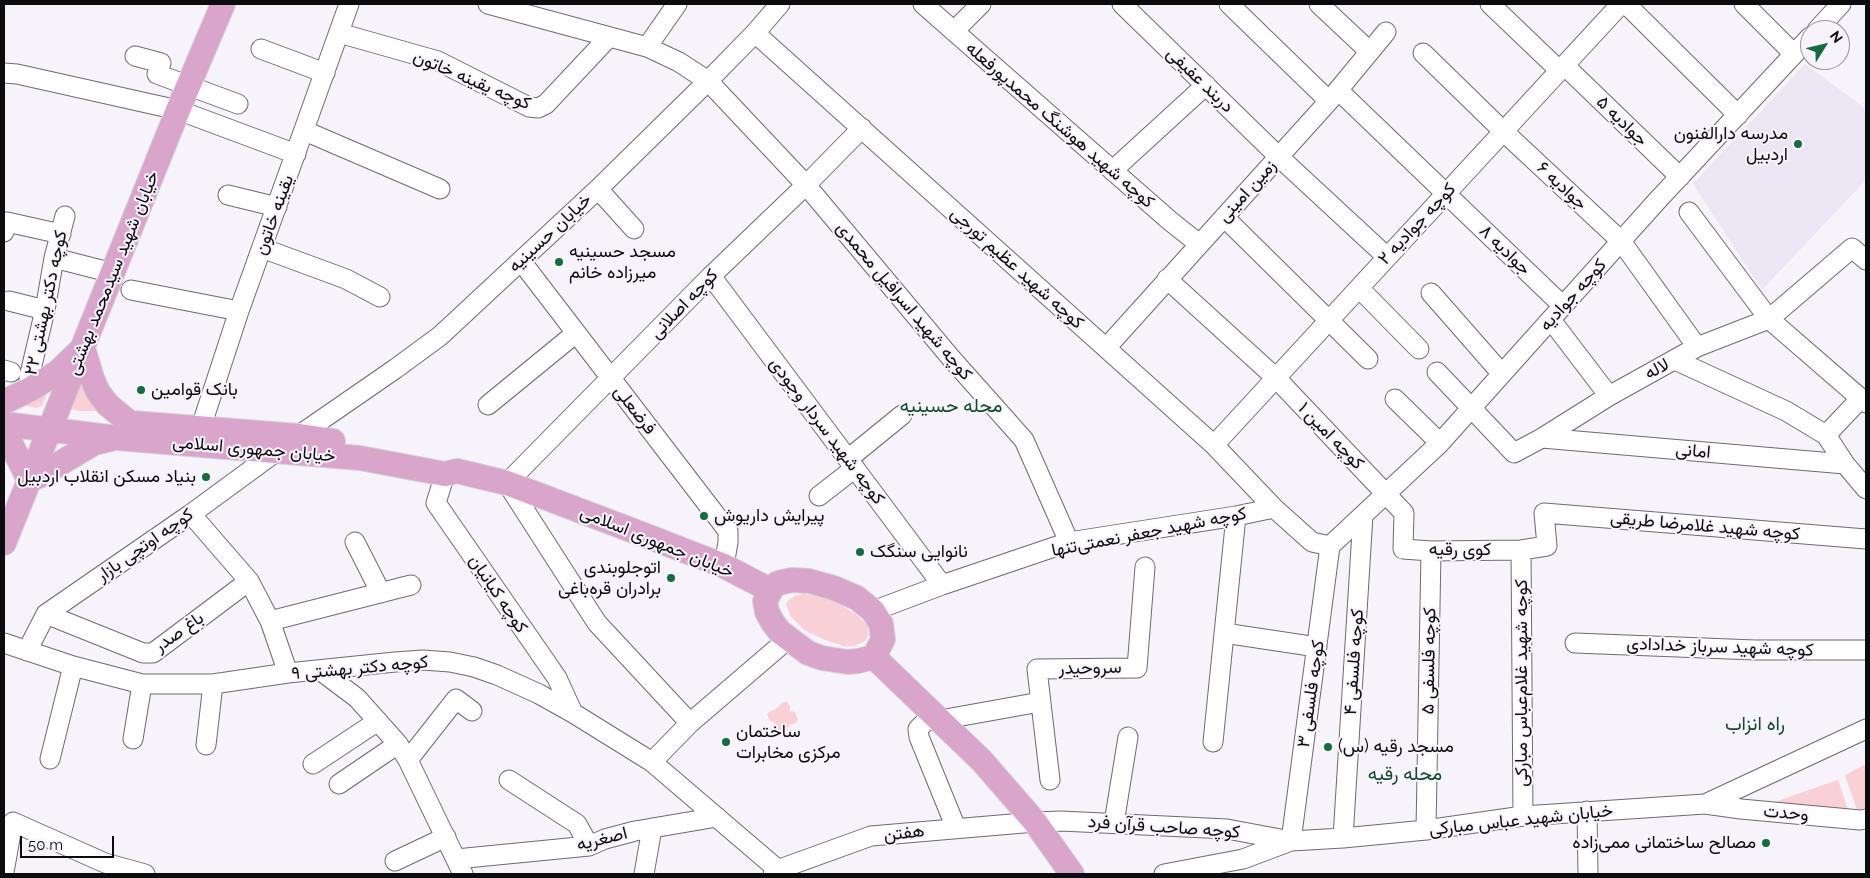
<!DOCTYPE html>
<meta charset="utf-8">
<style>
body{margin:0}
#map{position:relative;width:1870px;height:878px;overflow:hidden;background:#f7f3fb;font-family:Raleway,sans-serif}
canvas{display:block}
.frame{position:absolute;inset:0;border:5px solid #0c0b0e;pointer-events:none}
.north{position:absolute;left:1800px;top:20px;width:50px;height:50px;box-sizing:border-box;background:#f7f3fb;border:1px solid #99969c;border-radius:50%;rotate:54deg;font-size:14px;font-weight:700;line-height:20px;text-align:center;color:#0c0b0e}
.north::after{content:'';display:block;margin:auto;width:18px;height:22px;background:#146c3f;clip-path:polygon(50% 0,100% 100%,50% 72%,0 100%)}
.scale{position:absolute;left:20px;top:836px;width:94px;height:22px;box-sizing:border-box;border:2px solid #0c0b0e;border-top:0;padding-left:6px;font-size:15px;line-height:18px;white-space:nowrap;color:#0c0b0e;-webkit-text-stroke:4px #f7f3fb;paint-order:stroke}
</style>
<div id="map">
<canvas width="1870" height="878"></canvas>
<div class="frame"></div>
<div class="north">N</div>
<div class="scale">50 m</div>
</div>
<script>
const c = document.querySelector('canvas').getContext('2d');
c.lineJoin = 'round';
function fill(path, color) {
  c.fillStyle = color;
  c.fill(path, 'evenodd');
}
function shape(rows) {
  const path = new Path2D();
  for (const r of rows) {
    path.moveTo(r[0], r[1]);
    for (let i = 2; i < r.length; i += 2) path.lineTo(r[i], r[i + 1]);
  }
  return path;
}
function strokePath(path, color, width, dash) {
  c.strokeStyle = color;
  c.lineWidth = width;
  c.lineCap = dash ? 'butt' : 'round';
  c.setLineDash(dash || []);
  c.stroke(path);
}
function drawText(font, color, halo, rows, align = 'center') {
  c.font = font + ' Raleway,Vazirmatn,sans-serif';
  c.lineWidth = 4;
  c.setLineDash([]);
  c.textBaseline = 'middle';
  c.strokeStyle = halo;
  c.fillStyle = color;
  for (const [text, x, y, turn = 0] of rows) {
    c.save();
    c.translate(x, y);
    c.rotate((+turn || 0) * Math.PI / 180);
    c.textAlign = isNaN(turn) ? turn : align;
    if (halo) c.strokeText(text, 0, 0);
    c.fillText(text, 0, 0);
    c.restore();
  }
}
fill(shape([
 [1805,64,1866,109,1866,180,1762,290,1693,184]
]), '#ece6f4');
fill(shape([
 [84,377,101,411,78,411,72,409,71,402],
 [49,388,42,406,36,408,19,404],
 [804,594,832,600,857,615,868,626,868,636,865,641,854,646,844,646,825,640,804,630,791,617,786,605,787,602,794,596],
 [783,702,787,702,790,706,790,711,795,712,798,720,796,723,789,725,788,729,781,733,774,727,775,723,770,721,767,714,769,712,776,709],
 [1866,764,1866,808,1857,810,1845,775],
 [1838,780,1848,810,1769,804,1823,785]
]), '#f8d0d6');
const minor = shape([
 [488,4,647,47,679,62,708,81,806,185,951,358,1024,440,1069,542],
 [923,4,1169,220,1199,244],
 [1122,4,1279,157,1387,257],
 [1229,4,1329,101],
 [1319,4,1369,51],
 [1490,4,1559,70],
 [1626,4,1738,115],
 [1744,4,1794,54],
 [1817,30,1841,4],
 [954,31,981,4],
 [339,33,438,61,529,107,538,108,546,104,609,37],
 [755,33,1214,445,1274,508,1312,542,1330,546],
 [647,47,677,4],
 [261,49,325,73],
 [1423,53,1503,131,1621,241,1697,347],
 [135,56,161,63,157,74,238,104],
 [1564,65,1680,177],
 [4,73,17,74,178,110,296,154],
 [1338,90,1563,306],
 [305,131,440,189],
 [1113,170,1206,85],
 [598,189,634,229],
 [228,195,277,207],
 [1689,212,1769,319,1866,403],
 [1224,217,1368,359],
 [4,232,7,222,61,234],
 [262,248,346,279,380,297],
 [54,258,113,273],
 [521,261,728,531,728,542,724,566],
 [711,276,942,585],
 [1167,279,1276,378,1404,513,1403,549,1431,551,1521,550,1547,546,1544,513,1866,539],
 [1359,288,1419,349],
 [131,290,239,311],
 [1431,293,1502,374],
 [9,301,45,310],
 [1551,320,1609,396],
 [1106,348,1329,101,1386,32],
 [1675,360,1786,411,1826,435,1845,464,1866,489],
 [4,370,11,372],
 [1437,372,1514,453,1542,438,1609,396,1697,347,1769,319,1852,248,1866,260],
 [29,390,29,378,45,310,54,258,65,216],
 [1395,399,1440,443],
 [488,405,576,333],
 [201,427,239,311,349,4],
 [1826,435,1861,398],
 [298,436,395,369,440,336,598,189,708,81,755,33,780,4],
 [1542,438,1845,464],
 [1214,445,1621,4],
 [848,459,902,415],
 [445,474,436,503,557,678,573,713],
 [819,496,855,468],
 [191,514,249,581,270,621,288,673],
 [355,542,381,593],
 [1330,546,1440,443,1656,202,1810,37],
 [1521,550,1523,816],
 [873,611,942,585,1069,542,1236,516,1274,508],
 [46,614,143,653,153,653,249,581],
 [270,621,411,585],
 [1224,633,1317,647],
 [4,643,73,666,142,684,213,684,288,673,395,662,423,660,450,662,474,667,497,675,539,694,573,713,652,762,783,874],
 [1575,643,1755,650,1866,650],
 [27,651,46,614,191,514,277,451],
 [321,671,357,698,398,744,408,760,463,874],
 [940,720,1040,702],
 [926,721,918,729,919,737,956,828],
 [690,723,597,623,507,483,711,276,806,185,862,128],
 [133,739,142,684],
 [1213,742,1236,516],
 [206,745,213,684],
 [50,759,73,666],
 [408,760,456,699,472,711],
 [652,762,690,723,788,639],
 [313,764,378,721],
 [509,780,577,824,589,846],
 [1050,780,1037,669,1137,668,1145,567],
 [339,784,398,744],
 [1705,804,1741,809,1860,820,1866,819],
 [1587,811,1588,874],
 [1114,823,1128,737],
 [1426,830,1431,551],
 [1343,838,1363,515],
 [456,859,589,846,605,839,635,831,717,817],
 [395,861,446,837],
 [4,872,13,822,105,863,145,874],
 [644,874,652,828],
 [773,874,777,870,871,836,1035,822,1061,821,1227,829,1291,841,1330,546],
 [1164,874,1243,859,1291,841,1343,838,1426,830,1523,816,1705,804,1866,729]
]);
const major = shape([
 [4,402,29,390,58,372,83,348,92,378,98,392,108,405,130,423],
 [133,423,298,436,333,441],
 [4,424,117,438,360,458,445,474,457,471,507,483,639,533,724,566,770,590],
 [4,435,11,444,29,480,39,476,94,443,111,439],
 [4,543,178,110,223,4],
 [792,580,809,581,834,588,857,598,873,611,881,624,883,639,874,657,858,661,848,662,822,658,808,653,780,632,773,623,767,612,765,601,772,588,778,583,792,580],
 [874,657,982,761,1035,822,1072,874]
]);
strokePath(minor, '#6d6a70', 21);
strokePath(major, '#d3d3d4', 26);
strokePath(minor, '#fff', 19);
strokePath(major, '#daa5cb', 24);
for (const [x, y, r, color] of [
 [1798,144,5,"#146c3f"],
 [559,262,5,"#146c3f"],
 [141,390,5,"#146c3f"],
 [206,477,5,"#146c3f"],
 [704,516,5,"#146c3f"],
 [860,552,5,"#146c3f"],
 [671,578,5,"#146c3f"],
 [726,742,5,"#146c3f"],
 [1328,747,5,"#146c3f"],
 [1766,843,5,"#146c3f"]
]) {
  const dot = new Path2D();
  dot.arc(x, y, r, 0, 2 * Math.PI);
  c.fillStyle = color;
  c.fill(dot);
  strokePath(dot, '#f7f3fb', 2);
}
drawText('18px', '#0c0b0e', '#f7f3fb', [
 ["کوچه یقینه خاتون",472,80,23],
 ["دربند عفیفی",1200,80,44],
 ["جوادیه ۵",1622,121,44],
 ["کوچه شهید هوشنگ محمدپورفعله",1060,125,41],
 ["جوادیه ۶",1562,186,43],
 ["زمین امینی",1247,191,-48],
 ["یقینه خاتون",274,215,-70],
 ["کوچه جوادیه ۲",1417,224,-47],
 ["خیابان حسینیه",550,233,-43],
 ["جوادیه ۸",1505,250,44],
 ["کوچه شهید عظیم تورجی",1017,268,42],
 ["خیابان شهید سیدمحمد بهشتی",113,273,-68],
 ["کوچه جوادیه",1573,295,-48],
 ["کوچه شهید اسرافیل محمدی",904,301,50],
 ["کوچه دکتر بهشتی ۲۲",46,303,-78],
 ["کوچه اصلانی",684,304,-46],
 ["لاله",1657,369,-28],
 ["فرضعلی",635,410,52],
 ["کوچه شهید سردار وجودی",827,431,53],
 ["کوچه امین ۱",1331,436,46],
 ["خیابان جمهوری اسلامی",254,449,5],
 ["امانی",1693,451,5],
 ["کوچه شهید غلامرضا طریقی",1705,526,5],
 ["کوچه شهید جعفر نعمتی‌تنها",1149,532,-11],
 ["خیابان جمهوری اسلامی",657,542,22],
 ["کوچه اوتچی بازار",145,545,-35],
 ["کوی رقیه",1460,550],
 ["کوچه کیانیان",498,594,56],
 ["باغ صدر",179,632,-35],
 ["کوچه شهید سرباز خدادادی",1720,647,2],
 ["کوچه فلسفی ۵",1429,661,-89],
 ["کوچه فلسفی ۴",1354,662,-86],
 ["کوچه دکتر بهشتی ۹",360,668,-5],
 ["سروحیدر",1090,668,-1],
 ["کوچه شهید غلام‌عباس مبارکی",1522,683,-90],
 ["کوچه فلسفی ۳",1311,694,-82],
 ["وحدت",1786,813,5],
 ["خیابان شهید عباس مبارکی",1521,820,-6],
 ["کوچه صاحب قرآن فرد",1164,827,4],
 ["هفتن",904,833,-6],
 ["اصغریه",602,839,-14]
]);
drawText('18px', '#0c0b0e', '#f7f3fb', [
 ["مدرسه دارالفنون",1788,134,"right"],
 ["اردبیل",1788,155,"right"],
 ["مسجد حسینیه",569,252],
 ["میرزاده خانم",569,273],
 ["بانک قوامین",151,390],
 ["بنیاد مسکن انقلاب اردبیل",196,477,"right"],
 ["پیرایش داریوش",714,516],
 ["نانوایی سنگک",870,552],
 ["اتوجلوبندی",661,568,"right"],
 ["برادران قره‌باغی",661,589,"right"],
 ["ساختمان",736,732],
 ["مرکزی مخابرات",736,753],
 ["مسجد رقیه (س)",1338,747],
 ["مصالح ساختمانی ممی‌زاده",1756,843,"right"]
], 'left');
drawText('19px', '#104a2b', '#f7f3fb', [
 ["محله حسینیه",951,406],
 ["راه انزاب",1755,724],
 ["محله رقیه",1405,774]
]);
</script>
